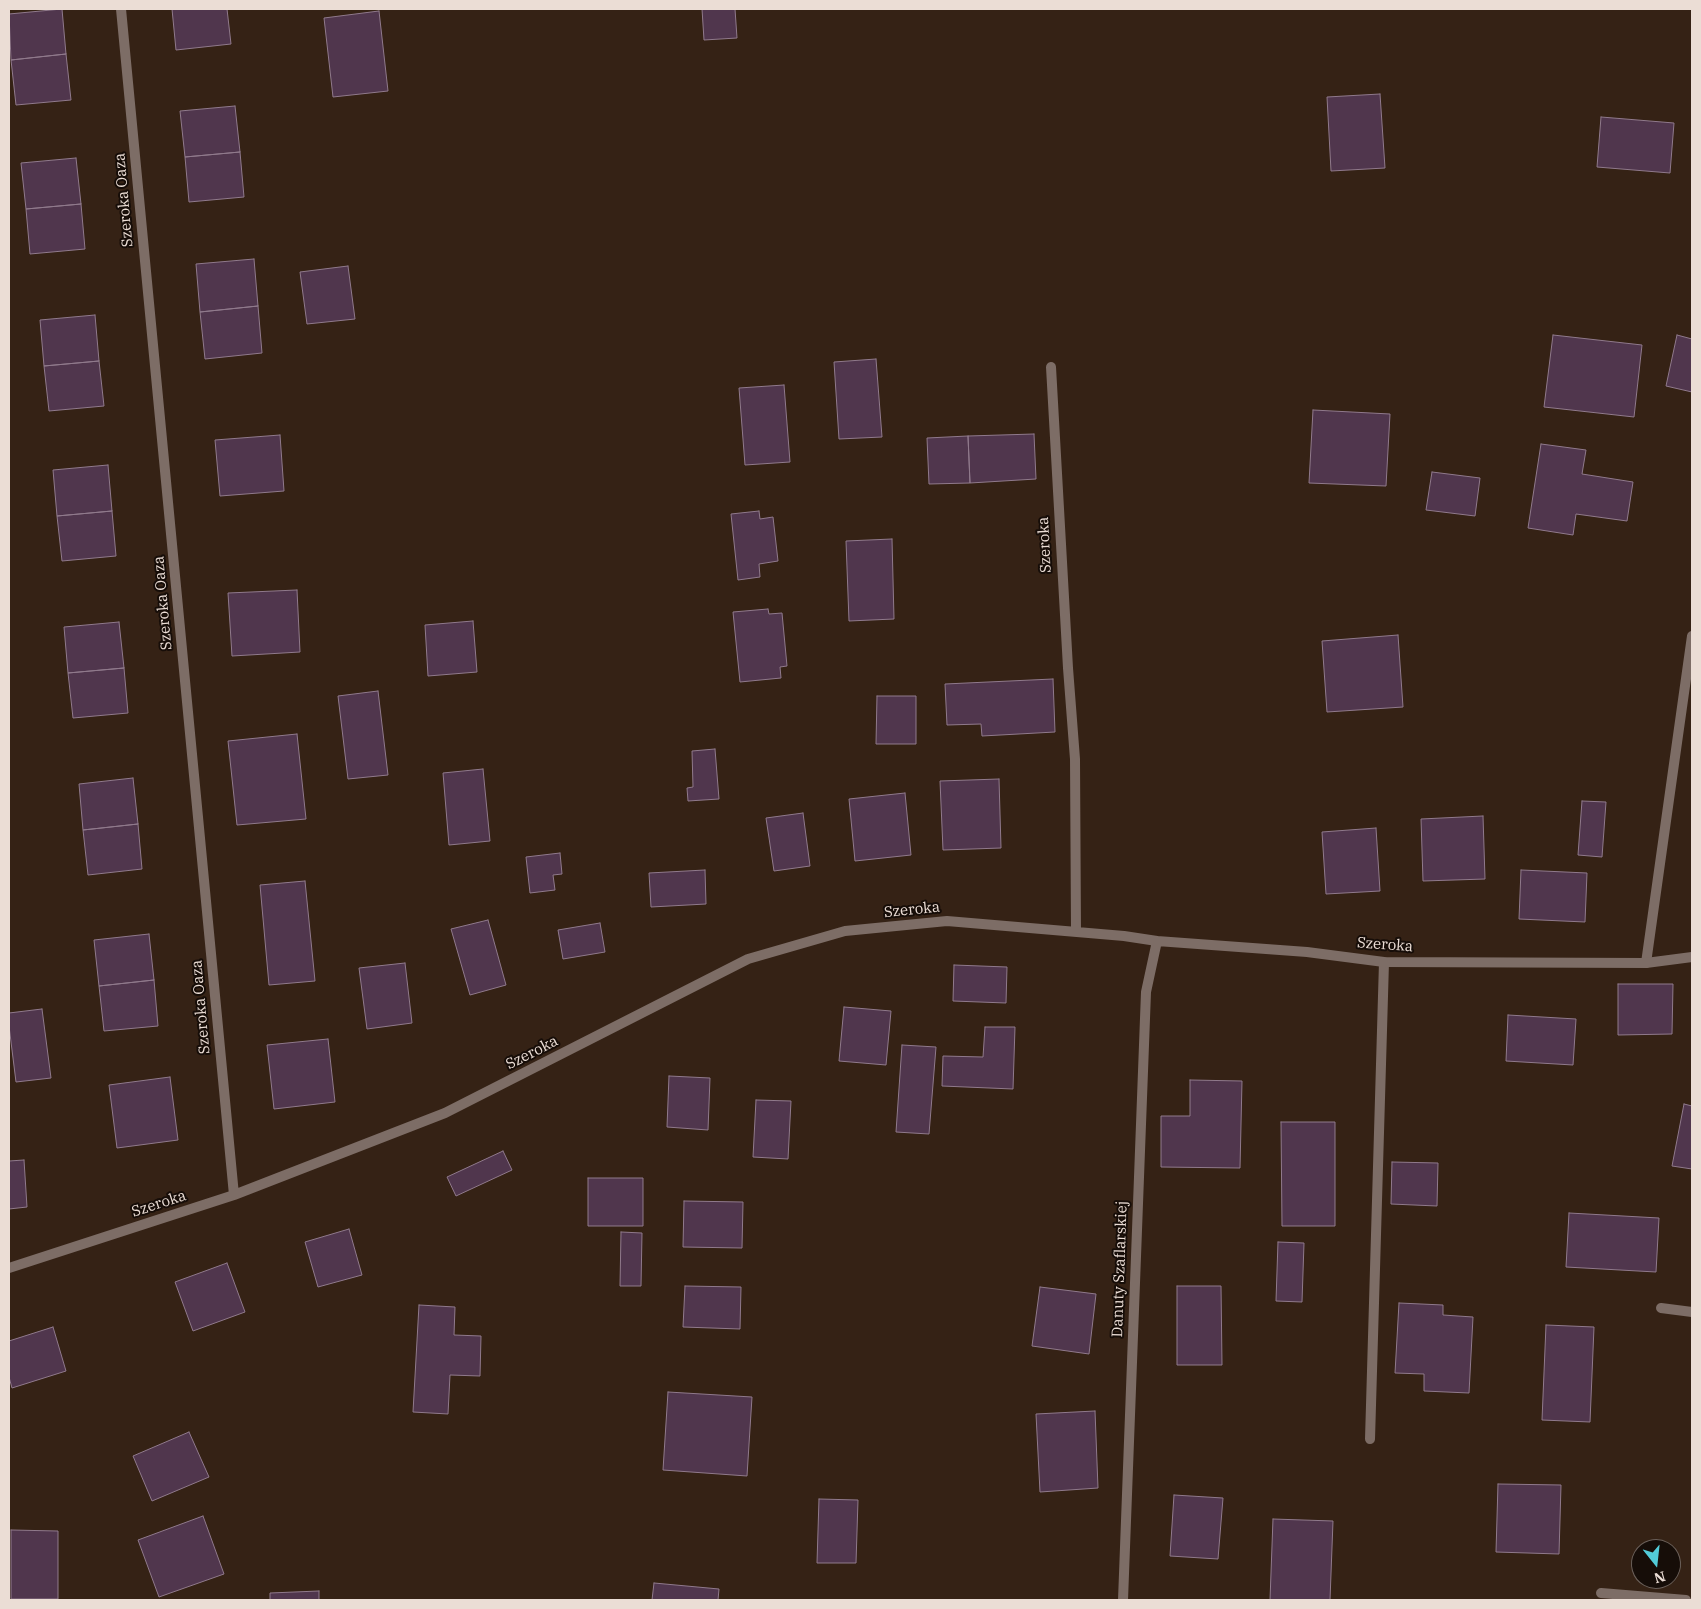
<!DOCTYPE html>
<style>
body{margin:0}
#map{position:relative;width:1701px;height:1609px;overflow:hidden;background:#352215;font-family:"IBM Plex Serif",serif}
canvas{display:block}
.frame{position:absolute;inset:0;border:10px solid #ebddd5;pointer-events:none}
.north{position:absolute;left:1631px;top:1539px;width:50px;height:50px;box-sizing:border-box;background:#160d08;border:1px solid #6b605a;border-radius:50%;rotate:164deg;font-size:14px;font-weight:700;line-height:20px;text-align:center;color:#ebddd5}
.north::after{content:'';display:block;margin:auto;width:18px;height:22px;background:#52cbd8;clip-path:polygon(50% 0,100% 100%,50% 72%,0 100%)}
</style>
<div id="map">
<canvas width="1701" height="1609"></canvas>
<div class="frame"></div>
<div class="north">N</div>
</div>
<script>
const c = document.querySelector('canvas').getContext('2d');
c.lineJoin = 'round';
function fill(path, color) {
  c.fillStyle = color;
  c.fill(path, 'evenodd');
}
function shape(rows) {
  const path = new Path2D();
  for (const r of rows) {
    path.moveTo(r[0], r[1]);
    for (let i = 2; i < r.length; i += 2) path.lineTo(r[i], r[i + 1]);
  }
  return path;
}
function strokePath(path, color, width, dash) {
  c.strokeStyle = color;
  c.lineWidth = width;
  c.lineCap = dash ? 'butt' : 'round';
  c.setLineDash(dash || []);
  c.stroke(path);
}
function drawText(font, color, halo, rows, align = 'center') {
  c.font = font + ' "IBM Plex Serif",serif';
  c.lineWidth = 4;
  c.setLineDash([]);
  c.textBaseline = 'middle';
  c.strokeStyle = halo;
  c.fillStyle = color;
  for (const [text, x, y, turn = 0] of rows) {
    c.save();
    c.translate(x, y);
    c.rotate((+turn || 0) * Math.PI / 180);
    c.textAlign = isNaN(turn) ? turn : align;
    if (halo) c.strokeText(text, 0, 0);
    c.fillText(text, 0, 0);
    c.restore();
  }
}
const building = shape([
 [62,9,66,54,11,60,9,14,62,9],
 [172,9,227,9,231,44,176,50,172,9],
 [702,9,735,9,737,38,704,40,702,9],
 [379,11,388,91,333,97,324,18,379,11],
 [66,54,71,100,16,105,11,60,66,54],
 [1380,94,1385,168,1331,171,1327,97,1380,94],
 [235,106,240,152,185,157,180,111,235,106],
 [1601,117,1674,123,1670,173,1597,167,1601,117],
 [240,152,244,197,189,202,185,157,240,152],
 [76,158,81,204,26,209,21,163,76,158],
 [81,204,85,249,30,254,26,209,81,204],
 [254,259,258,306,200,312,196,264,254,259],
 [348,266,355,319,307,324,300,272,348,266],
 [258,306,262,353,205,359,200,312,258,306],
 [95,315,99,361,44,366,40,320,95,315],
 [1553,335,1642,345,1634,417,1544,407,1553,335],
 [1677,335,1692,339,1692,392,1666,386,1677,335],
 [876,359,882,437,839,439,834,362,876,359],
 [99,361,104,406,49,411,44,366,99,361],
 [784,385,790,462,745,465,739,388,784,385],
 [1313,410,1390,414,1386,486,1309,483,1313,410],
 [1034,434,1036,479,970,483,968,436,1034,434],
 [280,435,284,491,220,496,215,440,280,435],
 [968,436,970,483,929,484,927,438,968,436],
 [1541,444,1586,450,1582,474,1633,482,1627,521,1576,514,1573,535,1528,528,1541,444],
 [108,465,112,511,57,516,53,470,108,465],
 [1432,472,1480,478,1475,516,1426,510,1432,472],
 [112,511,116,556,62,561,57,516,112,511],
 [759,511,760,519,773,517,778,561,759,564,760,577,738,580,731,514,759,511],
 [892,539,894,619,849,621,846,541,892,539],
 [297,590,300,652,232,656,228,593,297,590],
 [768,609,769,614,782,613,787,666,780,667,781,678,740,682,733,612,768,609],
 [473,621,477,672,428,676,425,625,473,621],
 [119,622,124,668,68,673,64,627,119,622],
 [1398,635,1403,707,1327,712,1322,641,1398,635],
 [124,668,128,713,73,718,68,673,124,668],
 [1053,679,1055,732,982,736,981,724,947,725,945,684,1053,679],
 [378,691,388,775,348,779,338,696,378,691],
 [877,696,916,696,916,744,876,744,877,696],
 [297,734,306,819,237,825,228,741,297,734],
 [715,749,719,799,688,801,687,788,693,787,692,751,715,749],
 [483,769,490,841,449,845,443,773,483,769],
 [133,778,138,824,83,830,79,784,133,778],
 [999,779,1001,848,943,850,940,781,999,779],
 [905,793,911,855,855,861,849,799,905,793],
 [1582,801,1606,802,1602,857,1578,855,1582,801],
 [803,813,810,866,774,871,766,818,803,813],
 [1483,816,1485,879,1423,881,1421,819,1483,816],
 [138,824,142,869,88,875,83,830,138,824],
 [1376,828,1380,891,1326,894,1322,832,1376,828],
 [560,853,562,874,553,875,555,890,530,893,526,857,560,853],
 [705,870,706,904,651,907,649,873,705,870],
 [1521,870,1587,873,1585,922,1519,919,1521,870],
 [305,881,315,981,269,985,260,885,305,881],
 [488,920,506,985,470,995,451,929,488,920],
 [600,923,605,952,563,959,558,930,600,923],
 [149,934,154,980,99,986,94,940,149,934],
 [405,963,412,1023,367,1029,359,968,405,963],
 [954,965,1007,967,1006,1003,953,1001,954,965],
 [154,980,158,1026,104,1031,99,986,154,980],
 [1618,984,1673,984,1672,1034,1618,1035,1618,984],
 [844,1007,891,1011,886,1065,839,1061,844,1007],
 [42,1009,51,1078,16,1082,9,1026,9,1013,42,1009],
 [1508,1015,1576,1019,1573,1065,1506,1061,1508,1015],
 [985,1027,1015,1027,1013,1089,942,1086,943,1056,983,1057,985,1027],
 [328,1039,335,1102,274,1109,267,1045,328,1039],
 [902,1045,936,1047,929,1134,896,1132,902,1045],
 [669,1076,710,1078,708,1130,667,1127,669,1076],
 [170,1077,178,1140,117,1148,109,1085,170,1077],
 [1190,1080,1242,1081,1240,1168,1161,1167,1161,1116,1190,1116,1190,1080],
 [756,1100,791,1101,788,1159,753,1157,756,1100],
 [1684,1104,1692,1106,1692,1169,1672,1166,1684,1104],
 [1281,1122,1335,1122,1335,1226,1282,1226,1281,1122],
 [503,1151,512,1170,456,1196,447,1177,503,1151],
 [24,1160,27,1207,9,1209,9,1161,24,1160],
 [1392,1162,1438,1163,1437,1206,1391,1204,1392,1162],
 [588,1178,643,1178,643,1226,588,1226,588,1178],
 [684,1201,743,1202,742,1248,683,1247,684,1201],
 [1569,1213,1659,1218,1656,1272,1566,1267,1569,1213],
 [349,1229,362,1275,318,1287,305,1242,349,1229],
 [621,1232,642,1233,641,1286,620,1286,621,1232],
 [1278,1242,1304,1243,1302,1302,1276,1301,1278,1242],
 [227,1263,245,1312,193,1331,175,1282,227,1263],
 [685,1286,741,1287,740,1329,683,1327,685,1286],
 [1177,1286,1221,1286,1222,1365,1177,1365,1177,1286],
 [1040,1287,1096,1294,1089,1354,1032,1346,1040,1287],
 [1399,1303,1443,1305,1443,1315,1473,1317,1469,1393,1424,1391,1424,1374,1395,1373,1399,1303],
 [419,1305,455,1307,454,1335,481,1336,480,1376,450,1375,448,1414,413,1412,419,1305],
 [1546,1325,1594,1327,1590,1422,1542,1420,1546,1325],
 [53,1327,66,1371,12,1388,9,1377,9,1341,53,1327],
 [668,1392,752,1397,747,1476,663,1470,668,1392],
 [1095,1411,1098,1488,1040,1492,1036,1414,1095,1411],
 [189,1432,209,1477,152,1501,133,1456,189,1432],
 [1498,1484,1561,1485,1559,1554,1496,1552,1498,1484],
 [1174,1495,1223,1498,1218,1559,1170,1556,1174,1495],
 [819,1499,858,1500,856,1563,817,1563,819,1499],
 [203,1516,224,1574,159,1597,138,1540,203,1516],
 [1273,1519,1333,1521,1330,1600,1270,1600,1273,1519],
 [11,1530,58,1531,58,1599,11,1599,11,1530],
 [654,1583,719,1589,718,1600,652,1600,654,1583],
 [319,1591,319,1600,270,1600,270,1593,319,1591]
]);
fill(building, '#50364d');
strokePath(building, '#907a8c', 1);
strokePath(shape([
 [1646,963,1692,636],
 [1661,1308,1692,1312],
 [1370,1439,1384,962],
 [1601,1593,1686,1600]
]), '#7d6d66', 10);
strokePath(shape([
 [121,9,234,1195],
 [1051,367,1068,668,1075,759,1076,932],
 [9,1268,234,1195,445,1113,748,959,845,931,947,921,1124,936,1157,941,1307,952,1384,962,1646,963,1692,957],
 [1123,1600,1146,992,1157,941]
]), '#7d6d66', 10);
drawText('15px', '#ebddd5', '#160d08', [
 ["Szeroka Oaza",124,200,-95],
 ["Szeroka",1045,545,-93],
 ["Szeroka Oaza",163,603,-95],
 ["Szeroka",912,910,-6],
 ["Szeroka",1385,945,4],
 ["Szeroka Oaza",201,1007,-95],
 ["Szeroka",532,1053,-27],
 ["Szeroka",159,1204,-18],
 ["Danuty Szaflarskiej",1120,1269,-88]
]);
</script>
